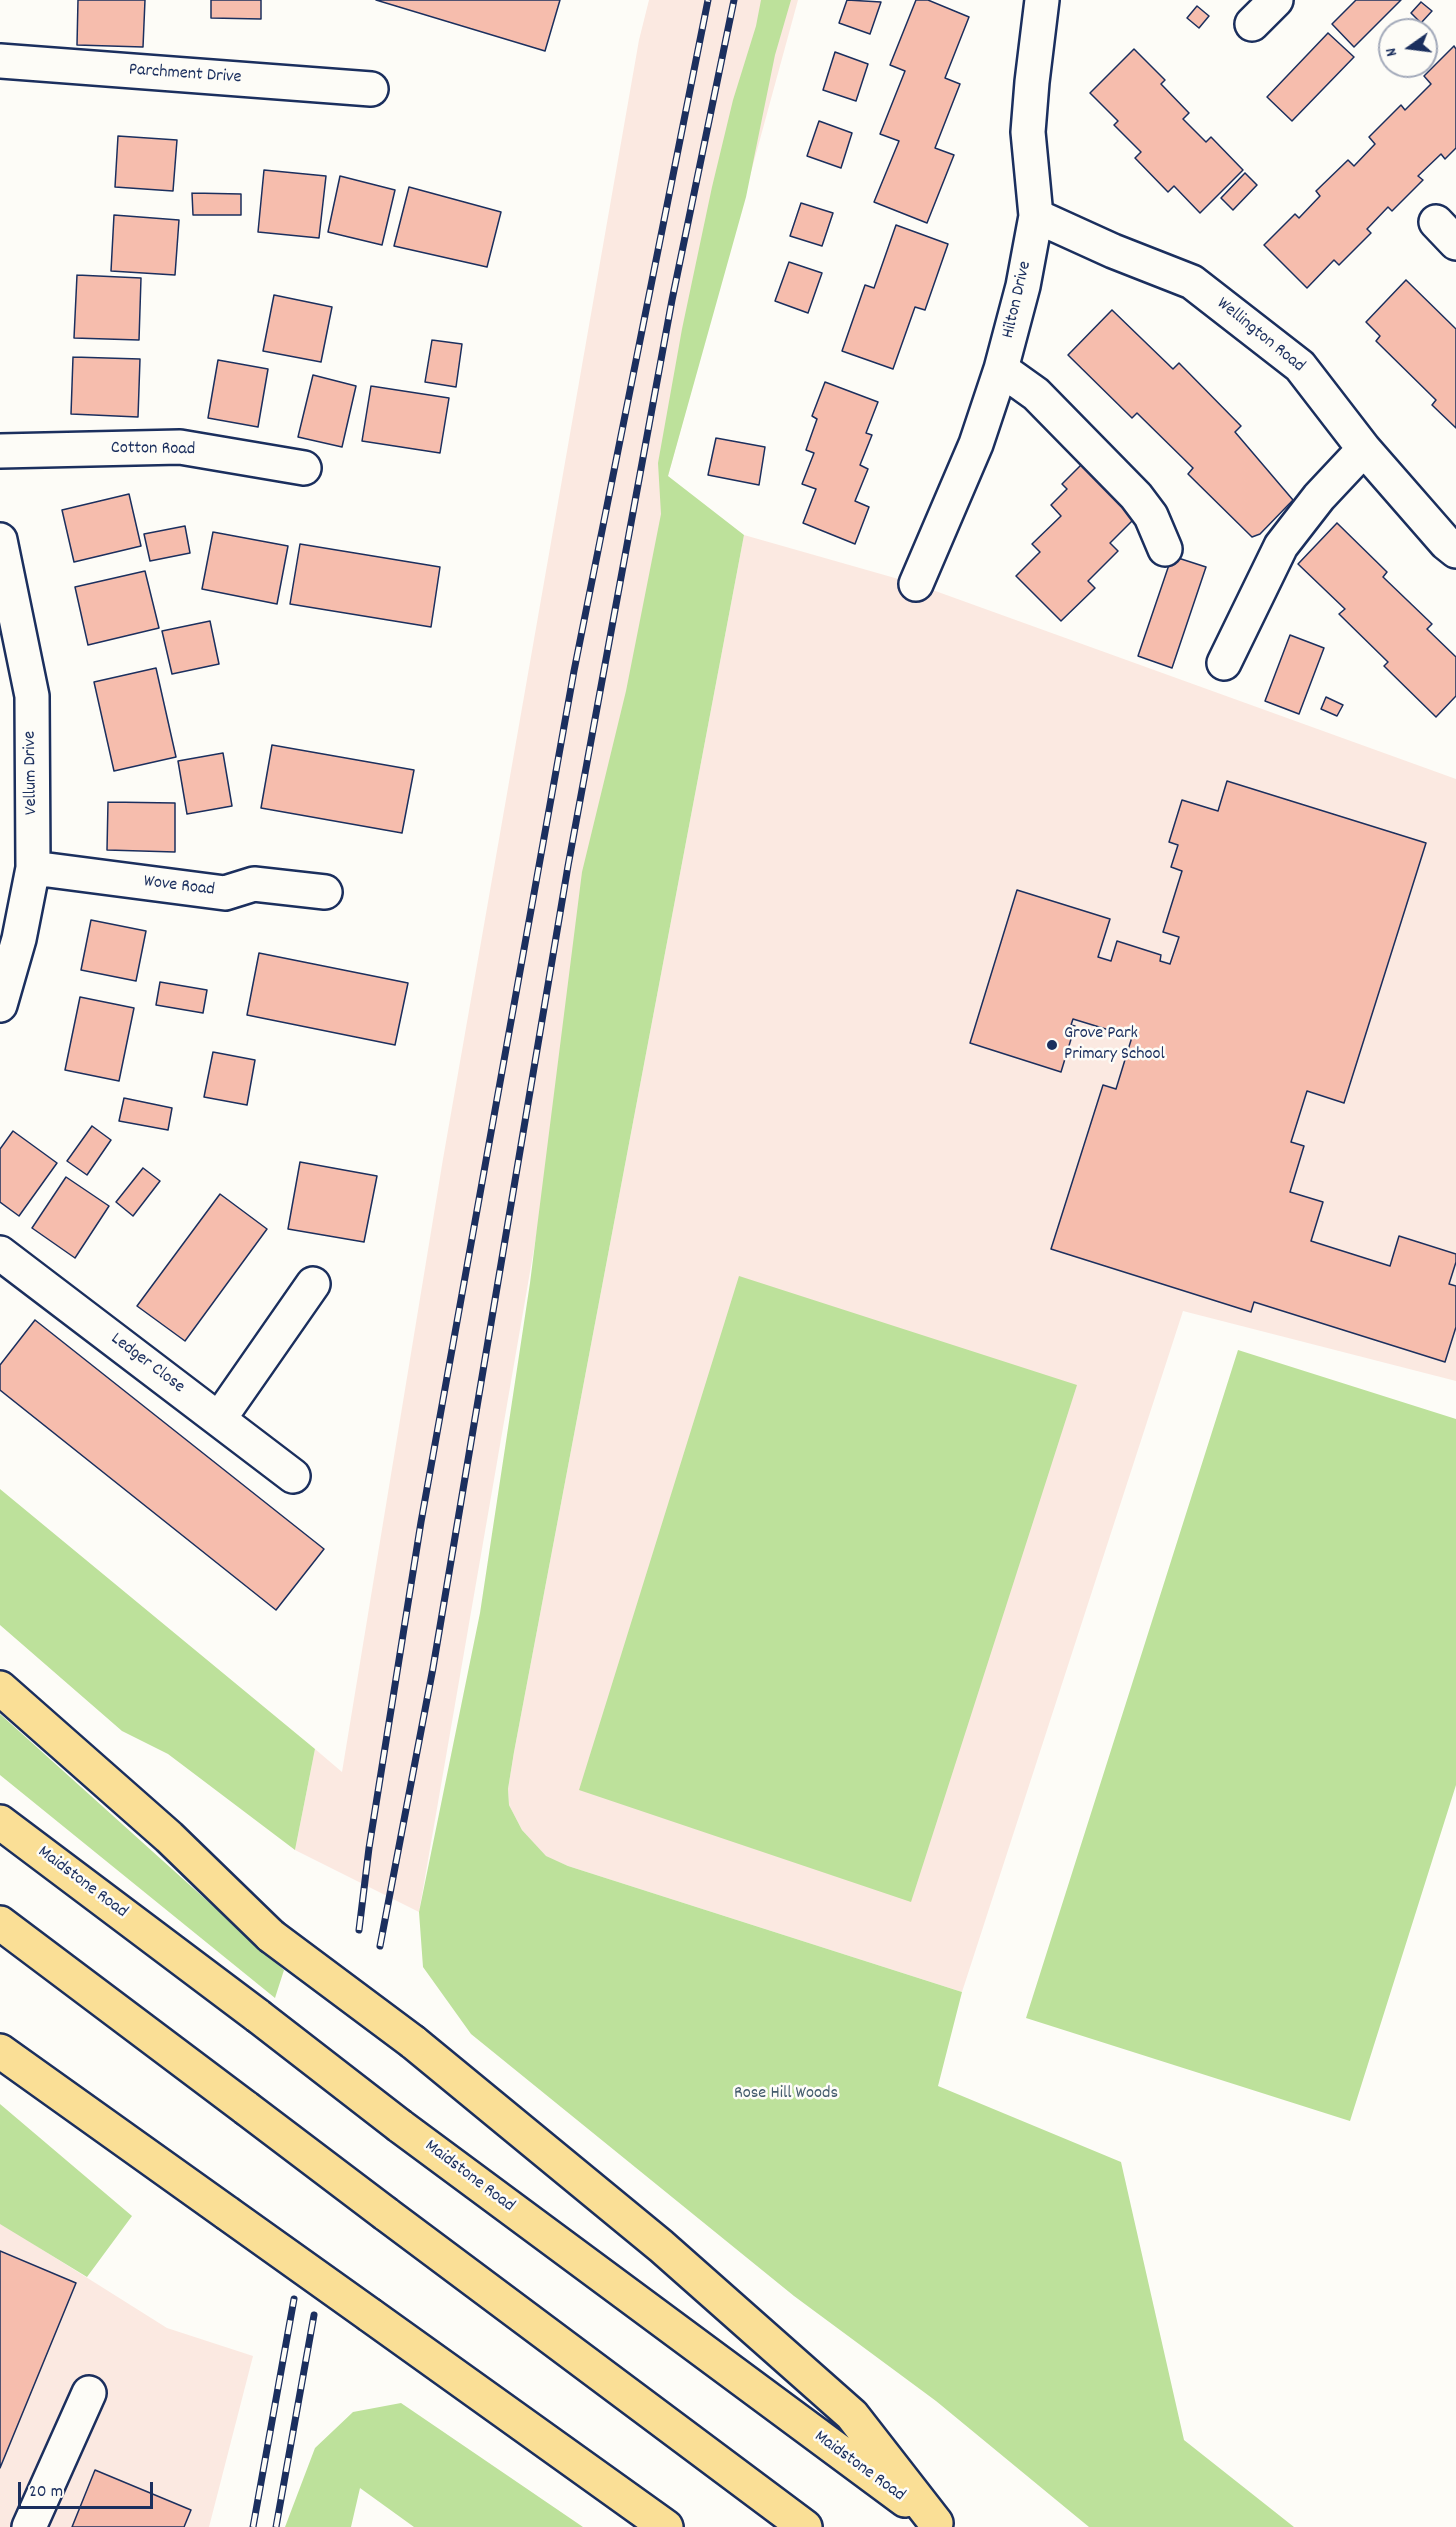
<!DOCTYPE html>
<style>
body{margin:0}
#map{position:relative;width:1456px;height:2527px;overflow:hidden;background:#fdfcf7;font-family:Dekko,sans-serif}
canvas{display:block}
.north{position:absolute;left:1378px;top:18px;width:60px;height:60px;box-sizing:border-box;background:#fdfcf7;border:2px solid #a3aaba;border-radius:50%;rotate:256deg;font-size:16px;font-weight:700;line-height:24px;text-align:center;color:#1b2f5e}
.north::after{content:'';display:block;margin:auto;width:21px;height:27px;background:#1b2f5e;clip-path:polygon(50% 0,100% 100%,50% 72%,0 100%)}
.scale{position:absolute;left:18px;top:2482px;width:135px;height:27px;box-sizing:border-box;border:3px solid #1b2f5e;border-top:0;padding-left:8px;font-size:18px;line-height:21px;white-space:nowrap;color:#1b2f5e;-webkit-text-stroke:4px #fdfcf7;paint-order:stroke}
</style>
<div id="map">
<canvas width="1456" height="2527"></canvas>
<div class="north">N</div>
<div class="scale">20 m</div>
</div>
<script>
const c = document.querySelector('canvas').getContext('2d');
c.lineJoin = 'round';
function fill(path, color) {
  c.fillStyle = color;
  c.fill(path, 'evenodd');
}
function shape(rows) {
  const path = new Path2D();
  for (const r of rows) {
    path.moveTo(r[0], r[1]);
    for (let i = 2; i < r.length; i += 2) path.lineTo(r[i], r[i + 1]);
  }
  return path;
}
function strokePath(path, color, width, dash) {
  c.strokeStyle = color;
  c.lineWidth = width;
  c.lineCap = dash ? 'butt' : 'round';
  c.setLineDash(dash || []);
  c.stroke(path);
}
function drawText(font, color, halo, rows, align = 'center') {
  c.font = font + ' Dekko,sans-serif';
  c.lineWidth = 5;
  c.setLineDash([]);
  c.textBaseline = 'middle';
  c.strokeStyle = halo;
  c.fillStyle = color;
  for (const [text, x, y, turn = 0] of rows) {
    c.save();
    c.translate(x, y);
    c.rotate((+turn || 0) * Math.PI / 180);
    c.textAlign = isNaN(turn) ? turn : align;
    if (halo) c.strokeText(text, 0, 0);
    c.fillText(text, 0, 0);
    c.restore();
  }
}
fill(shape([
 [649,0,798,0,668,476,419,1912,295,1850,315,1749,342,1772,443,1159,639,40],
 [744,535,916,584,1456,779,1456,1381,1183,1311,962,1992,568,1866,546,1857,522,1830,509,1805,508,1789,514,1752],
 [0,2223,167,2328,253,2356,209,2527,0,2527]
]), '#fbe9e1');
fill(shape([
 [761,0,791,0,775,55,746,197,668,476,744,535,514,1752,508,1789,509,1805,522,1830,546,1856,568,1866,962,1992,938,2086,1121,2162,1184,2440,1294,2527,1089,2527,936,2401,794,2296,471,2034,423,1967,419,1912,480,1613,530,1283,582,872,626,691,661,514,658,463,682,329,712,187,733,100,756,26],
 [739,1276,1077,1385,911,1902,579,1790],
 [1238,1350,1456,1419,1456,1785,1350,2121,1026,2018],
 [0,1489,315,1749,295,1850,168,1754,122,1731,0,1625],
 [0,1714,284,1970,275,1998,0,1775],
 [0,2104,132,2216,87,2277,0,2224],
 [401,2403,583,2527,414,2527,360,2488,351,2527,285,2527,315,2448,353,2412]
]), '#bde19b');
const building = shape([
 [78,0,145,0,143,47,77,45,78,0],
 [211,0,261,0,261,19,211,18,211,0],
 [376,0,560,0,545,51,376,0],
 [847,0,881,2,870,34,839,23,847,0],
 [916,0,928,0,969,17,945,78,960,84,935,148,954,155,927,223,874,202,899,141,880,134,905,71,890,65,916,0],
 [1356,0,1401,0,1354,47,1332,24,1356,0],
 [1421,2,1432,11,1421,23,1411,13,1421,2],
 [1197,6,1209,16,1199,28,1187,18,1197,6],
 [1328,33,1354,57,1292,121,1267,97,1328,33],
 [1454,46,1456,49,1456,148,1445,159,1441,154,1418,176,1423,180,1392,211,1388,207,1367,229,1371,233,1339,265,1334,260,1307,288,1264,245,1295,214,1299,218,1320,196,1316,191,1348,160,1354,166,1375,144,1369,137,1401,105,1405,110,1431,84,1424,76,1454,46],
 [1134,49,1165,80,1161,84,1189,113,1183,119,1206,142,1211,137,1243,170,1200,213,1174,186,1168,192,1135,158,1141,152,1114,125,1118,121,1090,93,1134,49],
 [835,52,868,64,856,101,823,90,835,52],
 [819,121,852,133,841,168,807,156,819,121],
 [118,136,177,140,173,191,115,187,118,136],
 [264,170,326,176,319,238,258,232,264,170],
 [1245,173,1257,185,1233,210,1221,198,1245,173],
 [340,176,395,190,382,245,328,232,340,176],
 [409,187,501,212,487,267,394,246,409,187],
 [192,193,241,194,241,215,193,215,192,193],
 [801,203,833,213,822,246,790,236,801,203],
 [114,215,179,220,175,275,111,271,114,215],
 [896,225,948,244,925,310,915,307,893,369,842,351,865,285,874,288,896,225],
 [789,262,822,273,808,313,775,301,789,262],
 [77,275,141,278,139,340,74,338,77,275],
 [1406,280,1456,329,1456,428,1432,405,1436,400,1376,341,1380,336,1366,322,1406,280],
 [274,295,332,307,321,362,263,351,274,295],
 [1112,310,1173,369,1179,363,1241,426,1235,432,1293,500,1260,534,1252,537,1188,474,1193,468,1137,413,1132,418,1068,355,1112,310],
 [432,340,462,344,456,387,425,382,432,340],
 [73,357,140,359,138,417,71,414,73,357],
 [218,360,268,369,258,427,208,418,218,360],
 [313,375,356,386,342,447,298,437,313,375],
 [825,382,878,402,866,433,872,435,860,465,868,469,855,501,869,507,855,544,803,523,816,489,802,484,814,453,806,450,817,419,812,416,825,382],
 [371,386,449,398,440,453,362,441,371,386],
 [716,438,765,447,759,485,708,475,716,438],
 [1089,457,1142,511,1110,543,1118,551,1088,581,1095,588,1061,621,1016,576,1040,552,1032,544,1061,516,1051,505,1067,489,1062,484,1089,457],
 [129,494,141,546,74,562,62,510,129,494],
 [1337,523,1387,572,1383,577,1432,624,1427,629,1456,657,1456,696,1436,717,1384,666,1388,662,1339,614,1345,609,1298,564,1337,523],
 [185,526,190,553,150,561,144,534,185,526],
 [213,532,288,546,277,604,202,589,213,532],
 [300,544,440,567,431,627,290,604,300,544],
 [1172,556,1206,567,1172,668,1138,656,1172,556],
 [145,571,159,628,88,645,75,587,145,571],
 [210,621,219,664,172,674,162,631,210,621],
 [1290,635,1324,648,1299,714,1265,701,1290,635],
 [156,668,176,757,114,771,94,682,156,668],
 [1326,697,1343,705,1337,716,1321,709,1326,697],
 [272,745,414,770,402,833,261,808,272,745],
 [223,753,232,806,187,814,178,761,223,753],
 [1227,781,1426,843,1344,1103,1307,1091,1291,1142,1304,1146,1290,1192,1323,1202,1311,1241,1390,1266,1399,1236,1456,1254,1456,1262,1449,1284,1456,1286,1456,1327,1445,1362,1254,1302,1251,1312,1051,1249,1103,1085,1116,1089,1132,1037,1073,1019,1071,1025,1075,1026,1061,1072,970,1043,1017,890,1110,919,1098,957,1111,961,1117,941,1161,955,1160,961,1170,964,1179,937,1163,932,1182,871,1171,867,1178,845,1169,842,1182,800,1218,811,1227,781],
 [108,802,175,803,175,852,107,850,108,802],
 [91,920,146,931,136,981,81,970,91,920],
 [259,953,408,983,395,1045,247,1015,259,953],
 [160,982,207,990,203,1013,156,1005,160,982],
 [80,997,134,1008,119,1081,65,1070,80,997],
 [213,1052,255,1060,247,1105,204,1097,213,1052],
 [124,1098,172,1108,168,1130,119,1121,124,1098],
 [92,1126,111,1140,87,1175,67,1161,92,1126],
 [13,1131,57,1163,19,1216,0,1202,0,1149,13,1131],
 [300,1162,377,1176,364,1242,288,1229,300,1162],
 [143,1168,160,1181,133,1216,116,1202,143,1168],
 [66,1177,109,1206,75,1258,32,1228,66,1177],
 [220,1194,267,1229,185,1341,137,1306,220,1194],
 [35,1320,324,1549,276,1610,0,1390,0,1365,35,1320],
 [0,2251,76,2283,0,2468,0,2251],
 [95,2470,191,2510,184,2527,72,2527,95,2470]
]);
fill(building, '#f6bdad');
strokePath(building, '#1b2f5e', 1.5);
const minor = shape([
 [1252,24,1276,0],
 [0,61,371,89],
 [1036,216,1113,251,1192,282,1300,366,1364,449,1446,543,1456,551],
 [1436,222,1456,243],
 [1001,369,1036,394,1136,496,1151,516,1165,549],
 [0,451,180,447,304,468],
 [0,540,32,696,33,868,19,939,0,1005],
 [916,584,976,444,1001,369,1023,286,1036,216,1028,132,1032,82,1042,0],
 [1224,663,1281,546,1319,497,1364,449],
 [33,868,225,893,254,884,325,892],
 [0,1253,293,1476],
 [219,1419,313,1284],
 [29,2527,89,2393]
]);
const highway = shape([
 [0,1688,169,1837,271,1936],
 [0,1822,258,2016],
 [0,1923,246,2108],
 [413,2042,661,2246,852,2415,936,2523],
 [0,2051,227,2213],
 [400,2126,905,2500],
 [386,2214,805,2527],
 [370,2315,666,2527]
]);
strokePath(minor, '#1b2f5e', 38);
strokePath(highway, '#1b2f5e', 38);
strokePath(minor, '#fdfcf7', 33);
strokePath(highway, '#fadf96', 33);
const rail = shape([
 [359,1930,369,1848,421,1522,574,671,708,0],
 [380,1946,433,1668,568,866,672,300,734,0],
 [253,2527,294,2299],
 [276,2527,314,2315]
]);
strokePath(rail, '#1b2f5e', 7);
strokePath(rail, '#fdfcf7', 4.5, [14]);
const highwayBridge = shape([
 [271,1936,413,2042],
 [258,2016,400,2126],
 [246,2108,386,2214],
 [227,2213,370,2315]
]);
strokePath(highwayBridge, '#1b2f5e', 38, []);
strokePath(highwayBridge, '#fadf96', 33);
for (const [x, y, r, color] of [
 [1052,1045,6,"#1b2f5e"]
]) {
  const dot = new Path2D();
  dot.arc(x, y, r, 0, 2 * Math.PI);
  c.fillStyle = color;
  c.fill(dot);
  strokePath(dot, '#fdfcf7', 2);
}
drawText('18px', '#1b2f5e', '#fdfcf7', [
 ["Parchment Drive",185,75,4],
 ["Hilton Drive",1018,300,-77],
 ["Wellington Road",1260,336,39],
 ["Cotton Road",153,450,1],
 ["Vellum Drive",32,773,-91],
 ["Wove Road",179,887,7],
 ["Ledger Close",147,1364,37],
 ["Maidstone Road",82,1883,37],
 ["Maidstone Road",469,2177,37],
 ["Maidstone Road",859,2467,36]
]);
drawText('18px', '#1b2f5e', '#fdfcf7', [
 ["Grove Park",1064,1035],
 ["Primary School",1064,1056]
], 'left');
drawText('18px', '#445c6d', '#fdfcf7', [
 ["Rose Hill Woods",786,2095]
]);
</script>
